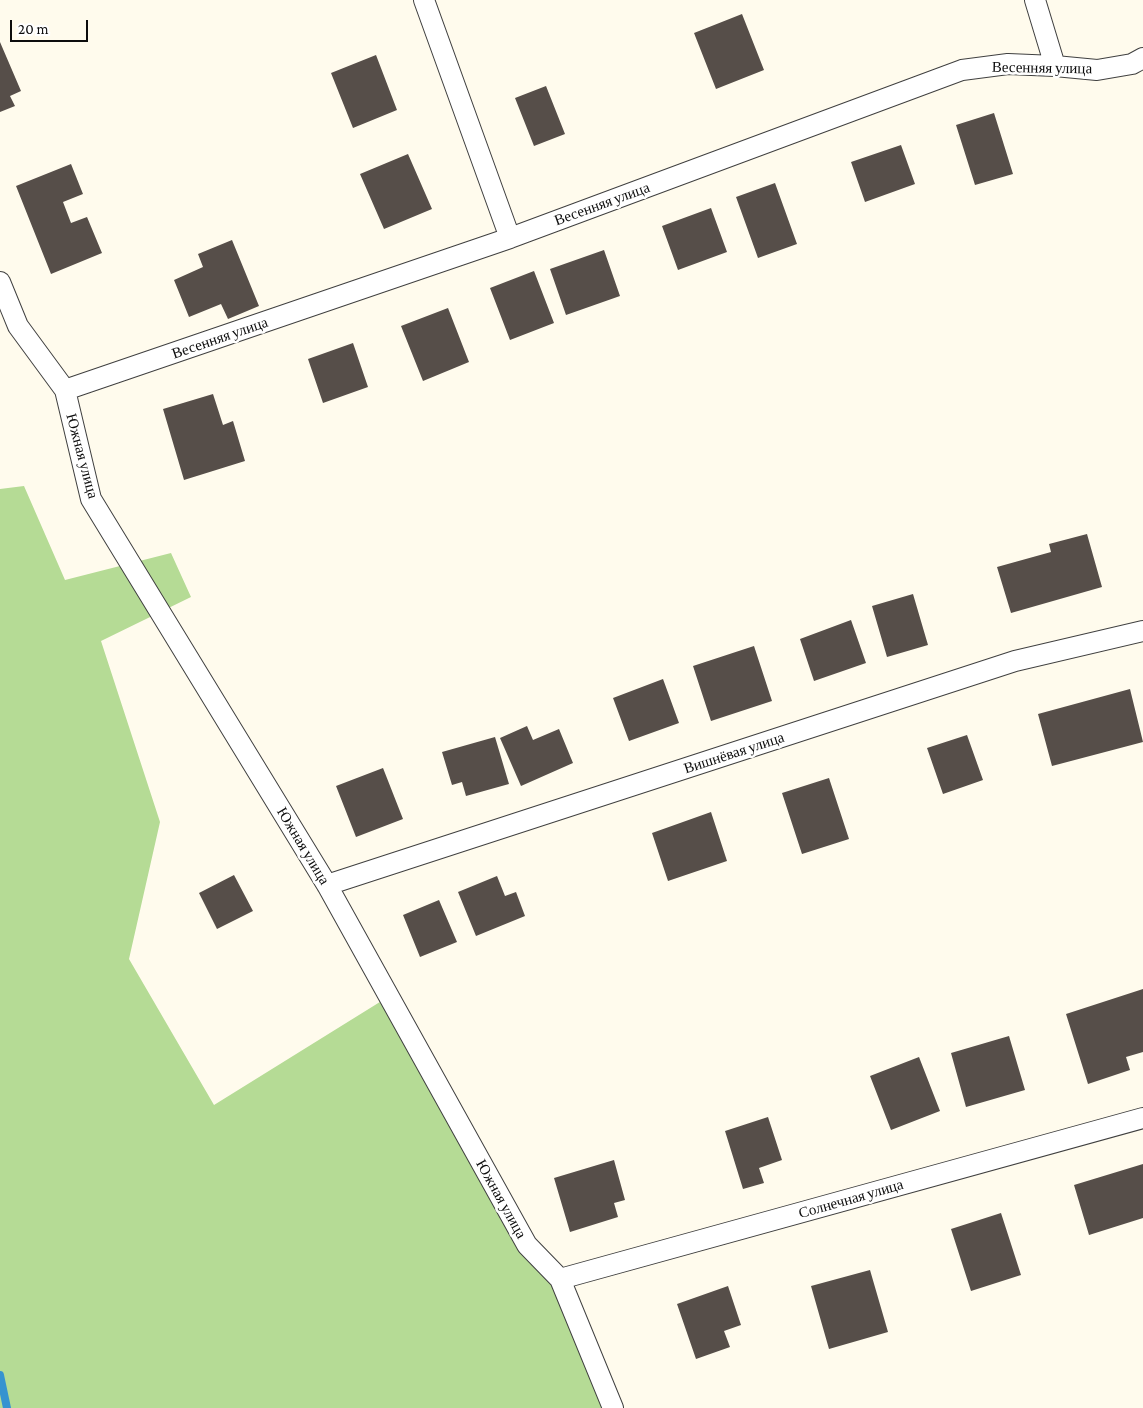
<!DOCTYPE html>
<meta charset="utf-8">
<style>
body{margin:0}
#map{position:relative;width:1143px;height:1408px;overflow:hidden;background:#fffbed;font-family:"Crimson Pro",serif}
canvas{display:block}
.scale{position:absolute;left:10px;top:20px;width:78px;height:22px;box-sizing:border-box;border:2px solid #0d0d0d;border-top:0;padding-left:6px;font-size:15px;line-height:18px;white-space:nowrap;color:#0d0d0d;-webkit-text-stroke:4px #fff;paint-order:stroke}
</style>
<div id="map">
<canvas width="1143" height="1408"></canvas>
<div class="scale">20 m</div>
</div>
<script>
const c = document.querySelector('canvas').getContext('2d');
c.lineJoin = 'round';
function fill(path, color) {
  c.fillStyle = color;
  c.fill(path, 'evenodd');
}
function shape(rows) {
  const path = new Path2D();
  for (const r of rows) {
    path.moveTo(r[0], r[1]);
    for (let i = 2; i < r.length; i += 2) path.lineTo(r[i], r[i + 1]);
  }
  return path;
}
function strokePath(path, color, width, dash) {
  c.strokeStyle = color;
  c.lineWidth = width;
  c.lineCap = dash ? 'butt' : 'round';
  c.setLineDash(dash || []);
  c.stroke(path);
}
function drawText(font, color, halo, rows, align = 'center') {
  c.font = font + ' "Crimson Pro",serif';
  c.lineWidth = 5;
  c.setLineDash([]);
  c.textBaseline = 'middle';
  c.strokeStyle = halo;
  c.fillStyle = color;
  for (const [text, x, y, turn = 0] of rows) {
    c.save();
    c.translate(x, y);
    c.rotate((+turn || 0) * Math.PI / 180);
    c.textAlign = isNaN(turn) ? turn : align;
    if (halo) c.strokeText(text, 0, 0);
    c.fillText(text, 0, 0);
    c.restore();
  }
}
fill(shape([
 [24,486,65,580,171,553,191,597,101,641,160,822,129,959,214,1105,396,992,559,1292,617,1408,0,1408,0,489]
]), '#b5db95');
strokePath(shape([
 [0,1375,7,1408]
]), '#3693d0', 8);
fill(shape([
 [742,14,764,70,716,89,694,33],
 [0,42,21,91,10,96,15,106,0,112],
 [376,55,397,110,353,128,331,73],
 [546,86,565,134,534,146,515,98],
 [994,113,1013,174,975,185,956,125],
 [901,145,915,184,865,202,851,162],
 [408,154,432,209,384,229,360,174],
 [71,164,83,194,63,202,71,223,87,217,102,253,51,274,16,186],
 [775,183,797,244,758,258,736,197],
 [711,208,727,252,678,270,662,226],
 [232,240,259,306,228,319,221,304,189,317,174,280,203,267,198,254],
 [604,250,620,296,566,315,550,269],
 [534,271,554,323,510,340,490,288],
 [448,308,469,362,423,381,401,326],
 [353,343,368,387,323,403,308,359],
 [213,394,223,425,233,421,245,461,184,480,163,409],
 [1087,534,1102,587,1011,613,997,567,1051,552,1049,544],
 [913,594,928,645,887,657,872,606],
 [851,620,866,663,814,681,800,639],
 [754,646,772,701,711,721,693,666],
 [663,679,679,723,629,741,613,698],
 [1130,689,1143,742,1052,766,1038,714],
 [527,726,533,740,559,729,573,763,521,786,500,738],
 [967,735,983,780,943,794,927,748],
 [495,737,509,784,466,796,462,782,452,785,442,752],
 [383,768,403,819,356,837,336,786],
 [829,778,849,839,802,854,782,793],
 [711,812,727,861,668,881,652,833],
 [234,875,253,911,217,929,199,893],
 [497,876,505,896,516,892,525,916,476,936,458,892],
 [439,900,457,942,420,957,403,915],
 [1143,989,1143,1052,1126,1057,1130,1070,1088,1084,1066,1014],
 [1009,1036,1025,1090,966,1107,951,1053],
 [919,1057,940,1111,891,1130,870,1076],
 [768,1117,782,1160,759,1168,764,1183,743,1189,725,1131],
 [614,1160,625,1200,614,1203,618,1217,570,1232,554,1178],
 [1143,1164,1143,1218,1089,1235,1074,1185],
 [1001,1213,1021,1275,971,1291,951,1229],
 [870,1270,888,1332,829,1349,811,1286],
 [728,1286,741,1325,724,1331,730,1347,696,1359,677,1304]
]), '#564e49');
const street = shape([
 [424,0,510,238],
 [1035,0,1055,66],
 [0,282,18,326,65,390,91,499,327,885,527,1245,560,1279,613,1408],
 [65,390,510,238,962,70,1008,64,1055,66,1097,70,1132,64,1143,58],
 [327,885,1015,661,1143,631],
 [560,1279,1143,1118]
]);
strokePath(street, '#404040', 22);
strokePath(street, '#fff', 20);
drawText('15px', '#0d0d0d', '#fff', [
 ["Весенняя улица",1042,68,1],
 ["Весенняя улица",602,204,-20],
 ["Весенняя улица",220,338,-19],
 ["Южная улица",82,456,75],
 ["Вишнёвая улица",734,753,-18],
 ["Южная улица",303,846,59],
 ["Южная улица",501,1199,61],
 ["Солнечная улица",851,1199,-16]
]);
</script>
